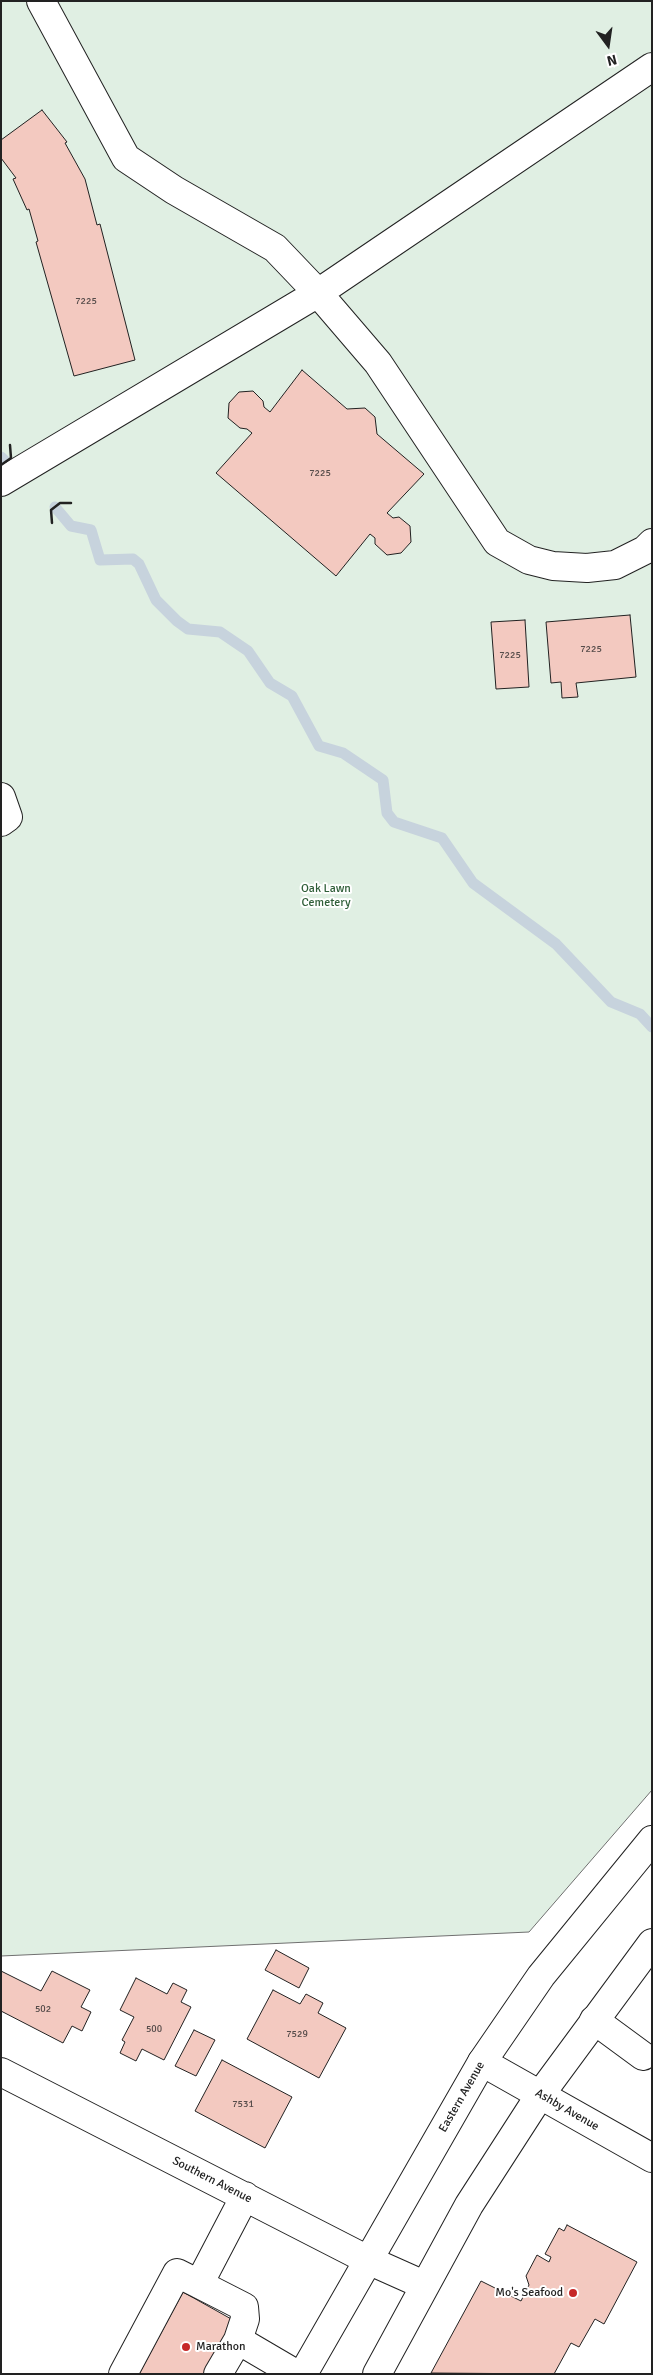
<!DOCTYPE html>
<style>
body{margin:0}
#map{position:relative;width:653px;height:2375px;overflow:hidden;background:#fff;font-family:Signika,sans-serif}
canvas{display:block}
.frame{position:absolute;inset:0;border:2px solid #222;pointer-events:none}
.north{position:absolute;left:583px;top:20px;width:50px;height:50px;-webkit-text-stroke:4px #fff;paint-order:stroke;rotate:166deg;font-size:14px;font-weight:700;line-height:20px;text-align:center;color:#222}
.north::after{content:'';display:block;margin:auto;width:18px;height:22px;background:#222;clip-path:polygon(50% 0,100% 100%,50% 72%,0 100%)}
</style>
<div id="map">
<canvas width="653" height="2375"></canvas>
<div class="frame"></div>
<div class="north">N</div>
</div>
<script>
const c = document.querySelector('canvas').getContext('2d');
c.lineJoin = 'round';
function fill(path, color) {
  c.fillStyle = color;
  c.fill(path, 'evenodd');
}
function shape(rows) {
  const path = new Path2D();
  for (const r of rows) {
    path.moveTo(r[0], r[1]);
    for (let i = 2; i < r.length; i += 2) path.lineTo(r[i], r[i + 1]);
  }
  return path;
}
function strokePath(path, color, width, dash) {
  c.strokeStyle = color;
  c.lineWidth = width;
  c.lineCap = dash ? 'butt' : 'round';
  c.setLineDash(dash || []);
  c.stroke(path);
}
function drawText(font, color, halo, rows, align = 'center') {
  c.font = font + ' Signika,sans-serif';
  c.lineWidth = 4;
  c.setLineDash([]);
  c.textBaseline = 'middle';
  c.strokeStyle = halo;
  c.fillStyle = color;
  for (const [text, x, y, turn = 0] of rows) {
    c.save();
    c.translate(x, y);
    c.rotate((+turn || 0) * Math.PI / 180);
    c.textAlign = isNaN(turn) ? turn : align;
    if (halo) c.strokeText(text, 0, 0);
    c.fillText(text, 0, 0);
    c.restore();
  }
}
const green = shape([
 [1,1,652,1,652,1790,529,1932,1,1956,1,1]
]);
fill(green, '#e0efe3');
strokePath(green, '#6f6f6f', 1);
strokePath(shape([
 [1,457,6,462],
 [55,507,71,526,91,530,100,560,133,559,139,564,156,600,177,621,188,629,220,632,248,651,270,683,292,696,319,746,343,753,383,780,387,813,394,822,442,838,473,883,556,944,611,1002,640,1014,652,1027]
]), '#c7d3dd', 11);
const building = shape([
 [42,110,67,142,65,143,85,179,97,225,100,224,135,360,74,376,36,242,38,241,29,209,27,210,13,179,16,178,1,158,1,140,42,110],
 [302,370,347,409,365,408,375,417,377,434,424,474,387,513,393,518,399,517,410,526,411,542,401,553,387,555,375,544,375,538,370,534,336,576,216,473,252,433,247,429,240,428,228,418,229,403,239,392,253,391,263,401,264,407,270,412,302,370],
 [630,615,636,677,576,683,578,697,562,698,561,682,551,683,546,622,630,615],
 [525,620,529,687,496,689,491,622,525,620],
 [276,1950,309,1968,299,1988,265,1970,276,1950],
 [1,1971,41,1991,52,1971,90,1990,81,2007,91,2012,82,2031,72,2026,63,2043,1,2011,1,1971],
 [136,1978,167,1994,173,1983,187,1990,181,2002,191,2007,164,2060,142,2049,136,2061,120,2053,125,2042,122,2040,134,2017,120,2010,136,1978],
 [273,1990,300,2004,306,1994,323,2003,318,2013,346,2028,319,2078,247,2039,273,1990],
 [194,2030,215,2040,196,2076,175,2066,194,2030],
 [222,2060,292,2097,265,2148,195,2111,222,2060],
 [567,2225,637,2262,604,2324,595,2319,579,2347,571,2343,554,2374,431,2373,481,2281,521,2301,529,2285,526,2276,537,2255,549,2262,551,2257,545,2254,559,2228,564,2231,567,2225],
 [183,2292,233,2320,204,2374,139,2374,183,2292]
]);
fill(building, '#f3c9c0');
strokePath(building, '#222', 1);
const minor = shape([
 [41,1,126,158,174,190,275,248,318,293,378,363,497,542,529,560,553,566,587,568,615,565,645,550,652,543],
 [1,482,318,293,652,67],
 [1,797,8,817,1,822],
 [594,2020,643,2056],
 [482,2062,652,2158],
 [1,2072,368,2260,424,2285],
 [199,2284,244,2307,245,2319,238,2340,296,2374],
 [123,2374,177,2273,199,2284,245,2196],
 [218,2374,238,2340]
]);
const major = shape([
 [303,2374,482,2062,541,1976,652,1840],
 [377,2374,469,2205,540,2095,652,1943]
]);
strokePath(minor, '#222', 30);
strokePath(major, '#222', 30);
strokePath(minor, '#fff', 28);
strokePath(major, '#fff', 28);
strokePath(shape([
 [1,465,11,458,10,445],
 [52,523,51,510,60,503,71,503]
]), '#222', 2.5);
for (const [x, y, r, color] of [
 [573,2293,5,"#c62828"],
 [186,2347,5,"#c62828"]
]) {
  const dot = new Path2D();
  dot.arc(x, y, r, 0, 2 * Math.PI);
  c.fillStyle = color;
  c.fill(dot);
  strokePath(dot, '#fff', 2);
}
drawText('10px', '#564c4a', null, [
 ["7225",86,301],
 ["7225",320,473],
 ["7225",591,649],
 ["7225",510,655],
 ["502",43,2009],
 ["500",154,2029],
 ["7529",297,2034],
 ["7531",243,2104]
]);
drawText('12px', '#2f5e38', '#fff', [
 ["Oak Lawn",326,889],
 ["Cemetery",326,903]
]);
drawText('12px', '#222', '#fff', [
 ["Eastern Avenue",462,2097,-60],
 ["Ashby Avenue",567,2110,30],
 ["Southern Avenue",212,2180,27]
]);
drawText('12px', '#222', '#fff', [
 ["Mo's Seafood",563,2293],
 ["Marathon",196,2347,"left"]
], 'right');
</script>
